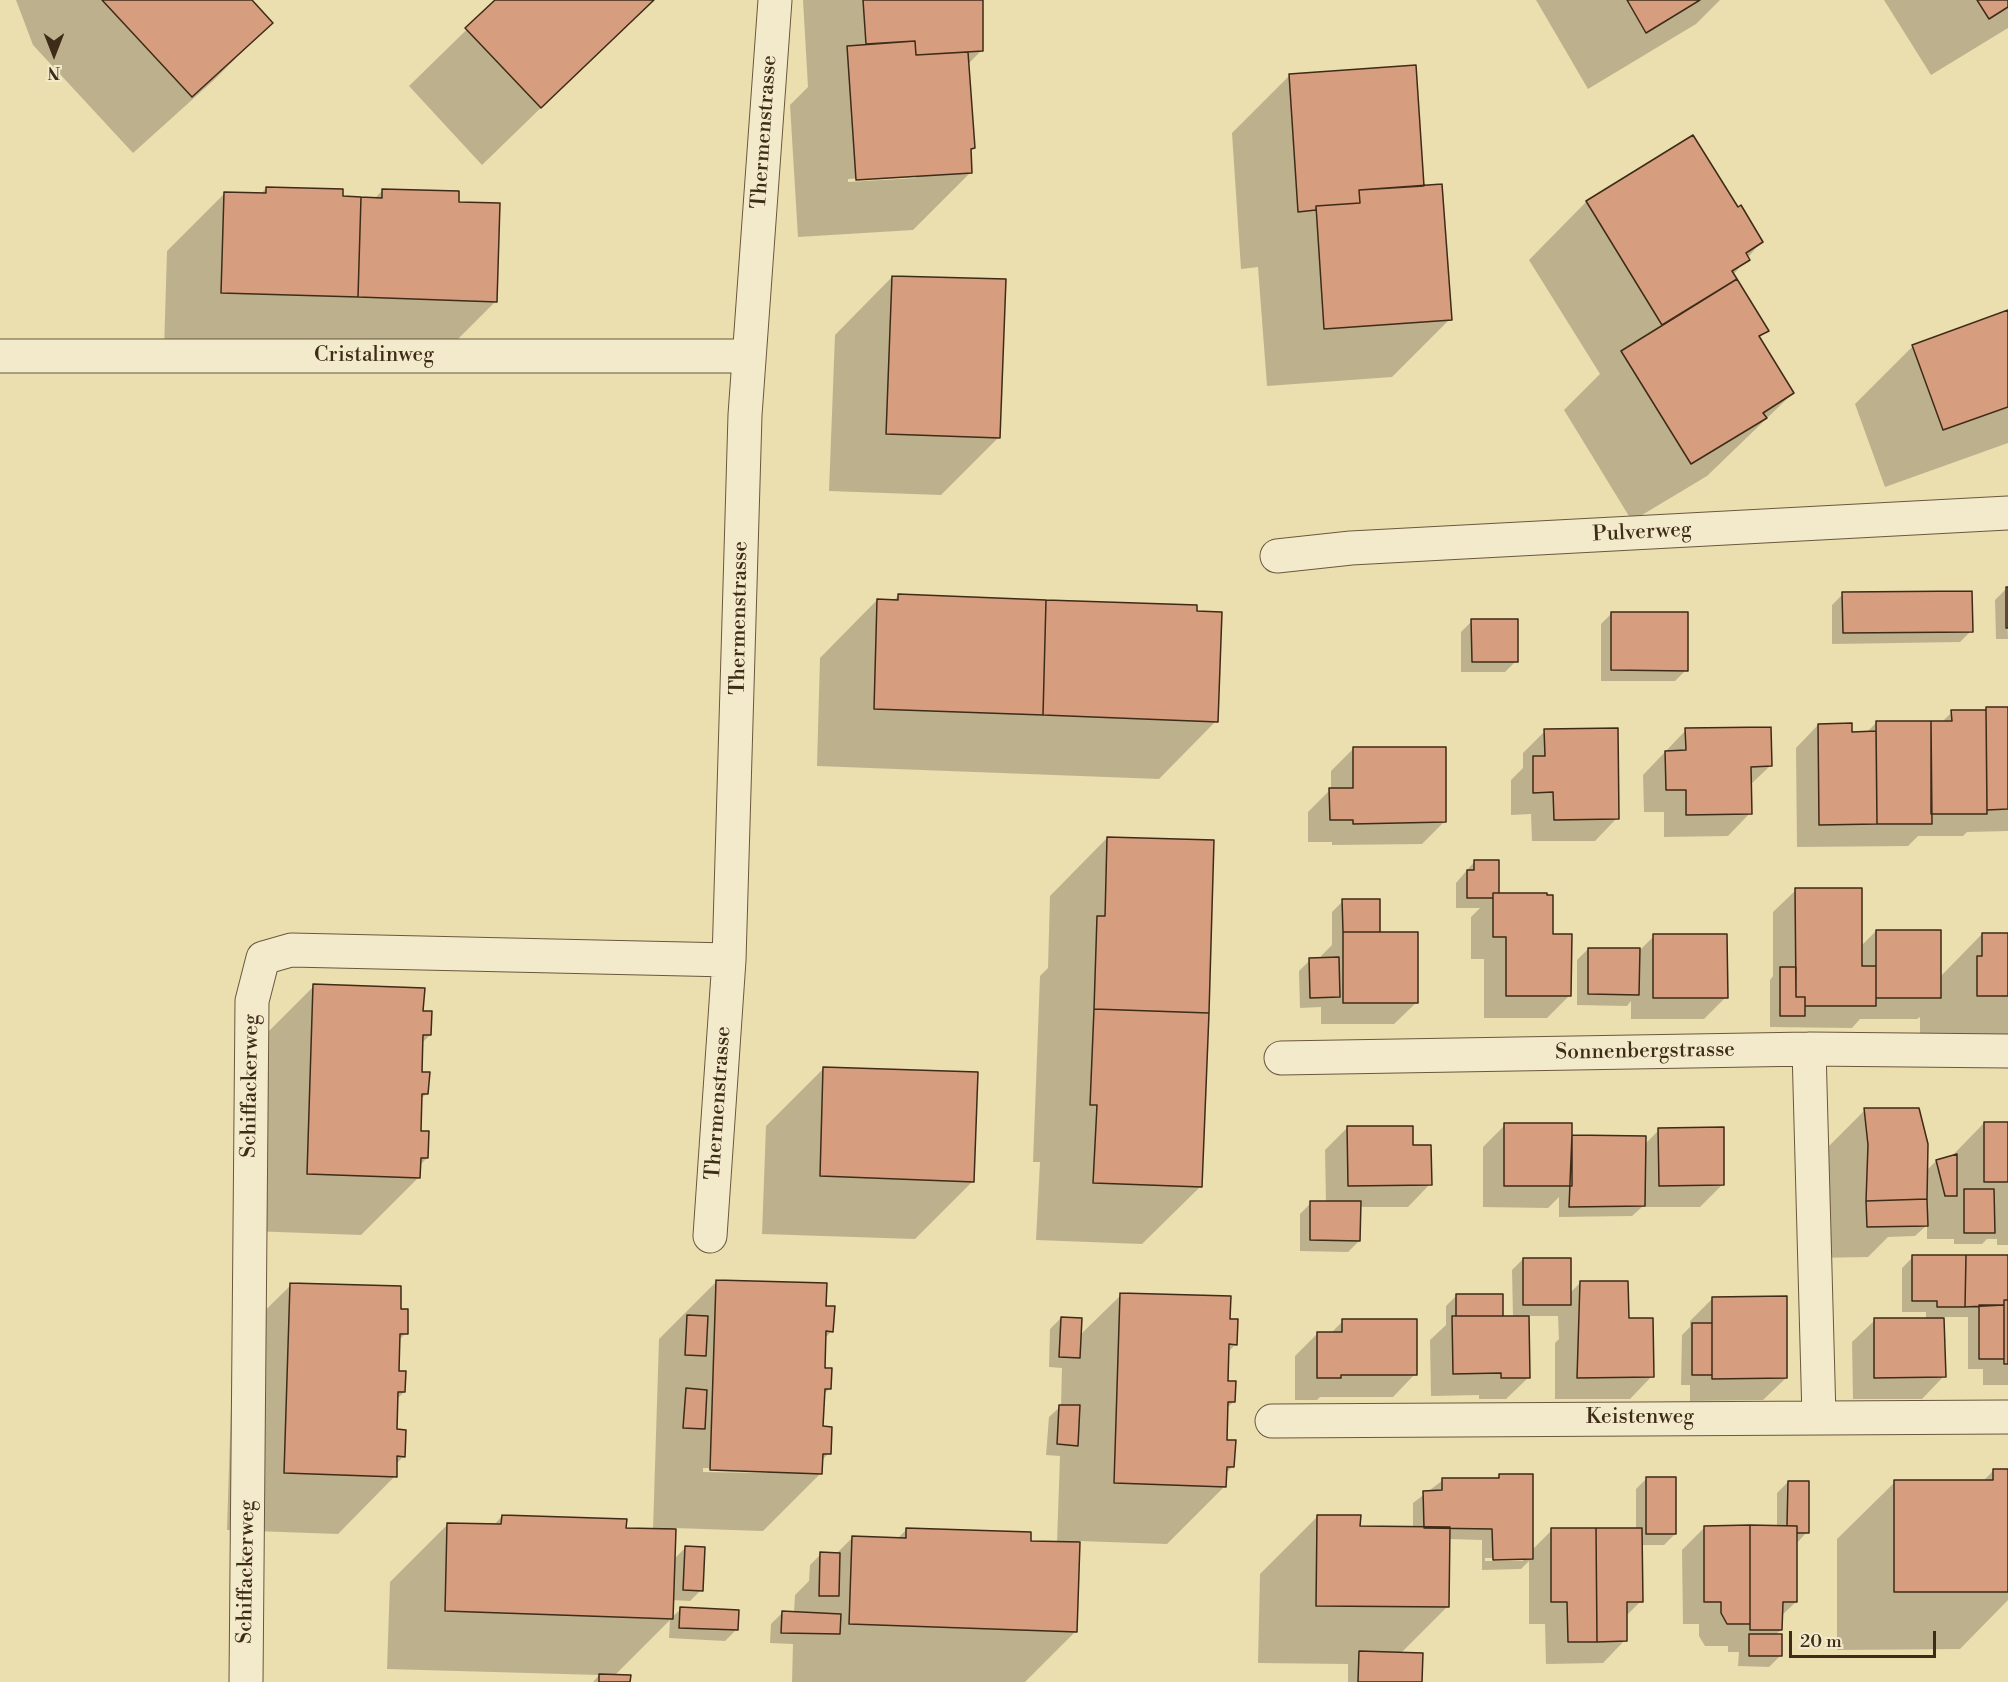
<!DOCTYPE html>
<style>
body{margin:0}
#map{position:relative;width:2008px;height:1682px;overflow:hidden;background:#ebdeaf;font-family:"Libre Bodoni",serif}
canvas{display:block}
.north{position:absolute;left:24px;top:24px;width:60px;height:60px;-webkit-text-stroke:4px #f2eacb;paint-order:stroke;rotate:180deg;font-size:16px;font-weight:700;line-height:24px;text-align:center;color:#3e2b18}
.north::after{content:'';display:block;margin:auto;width:21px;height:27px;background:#3e2b18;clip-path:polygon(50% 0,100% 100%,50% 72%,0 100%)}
.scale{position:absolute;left:1789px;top:1631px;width:147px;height:27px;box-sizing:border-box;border:3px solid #3e2b18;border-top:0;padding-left:8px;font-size:18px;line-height:21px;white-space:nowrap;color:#3e2b18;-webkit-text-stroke:4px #f2eacb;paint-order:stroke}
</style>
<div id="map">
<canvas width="2008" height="1682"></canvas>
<div class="north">N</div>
<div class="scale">20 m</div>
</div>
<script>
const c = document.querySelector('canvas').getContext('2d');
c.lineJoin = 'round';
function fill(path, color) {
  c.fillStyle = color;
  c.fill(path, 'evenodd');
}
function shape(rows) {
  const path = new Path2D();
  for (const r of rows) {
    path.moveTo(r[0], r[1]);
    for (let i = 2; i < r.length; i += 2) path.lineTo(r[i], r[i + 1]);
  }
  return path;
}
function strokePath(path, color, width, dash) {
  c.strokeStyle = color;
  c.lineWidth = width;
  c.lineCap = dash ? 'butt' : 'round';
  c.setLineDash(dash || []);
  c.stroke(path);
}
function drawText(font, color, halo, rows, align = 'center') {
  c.font = font + ' "Libre Bodoni",serif';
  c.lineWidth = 4.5;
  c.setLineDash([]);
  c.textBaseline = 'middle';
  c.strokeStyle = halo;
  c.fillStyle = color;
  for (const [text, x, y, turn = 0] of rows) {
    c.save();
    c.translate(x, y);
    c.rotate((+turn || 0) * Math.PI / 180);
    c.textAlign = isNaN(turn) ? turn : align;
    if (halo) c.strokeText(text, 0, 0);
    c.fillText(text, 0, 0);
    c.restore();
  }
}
fill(shape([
 [16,0,250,0,271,23,214,80,133,153,33,45],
 [497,0,652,0,482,165,409,86],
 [803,0,981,0,982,50,968,64,974,148,969,152,971,172,913,230,798,237,790,105,808,87],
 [916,175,916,178,848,182,848,179],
 [1536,0,1720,0,1696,24,1588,89],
 [1884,0,2008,0,2008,28,1931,75],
 [1290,75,1423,188,1450,319,1392,377,1267,386,1258,267,1241,269,1232,133],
 [1692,137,1737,210,1761,242,1733,275,1767,330,1759,338,1793,393,1707,476,1632,521,1564,410,1600,374,1529,260,1586,202],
 [266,188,374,199,383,190,458,203,496,301,438,359,164,350,167,251,225,193,261,194],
 [892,277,999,437,941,495,829,491,835,335],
 [2008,312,2008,443,1885,487,1855,404,1912,347],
 [2006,589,2008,639,1996,639,1995,600],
 [1843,594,1971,631,1960,642,1832,644,1832,605],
 [899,595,1196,613,1216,721,1159,779,817,766,820,658,877,600,893,601],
 [1612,613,1686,670,1675,681,1601,681,1601,624],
 [1472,621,1516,661,1505,672,1461,672,1461,632],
 [2008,708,2008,831,1967,832,1963,836,1918,836,1908,846,1797,847,1796,748,1818,725,1851,733,1866,733,1876,723,1941,723,1952,712],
 [1686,730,1770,766,1749,786,1750,813,1728,836,1664,837,1664,812,1644,812,1643,775],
 [1545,731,1617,818,1595,841,1532,841,1531,814,1511,815,1511,780,1523,768,1523,753],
 [1353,749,1445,821,1422,844,1332,845,1332,842,1308,842,1308,812,1331,789,1331,771],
 [1107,838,1200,1187,1142,1244,1036,1240,1040,1162,1033,1162,1040,976,1048,968,1050,896],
 [1475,861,1498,894,1552,935,1570,995,1547,1018,1484,1018,1484,959,1471,959,1471,917,1480,908,1456,908,1456,883],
 [1796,890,1860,947,1876,931,1940,977,1982,934,2008,934,2008,1053,1920,1053,1920,1017,1917,1019,1860,1019,1852,1028,1770,1027,1770,980,1773,976,1773,912],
 [1343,901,1379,933,1417,1002,1394,1024,1321,1024,1321,1007,1300,1008,1299,971,1310,960,1321,959,1321,956,1332,945,1332,912],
 [1654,936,1726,997,1704,1019,1631,1019,1631,1001,1627,1006,1577,1005,1577,960,1588,949,1640,950],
 [314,986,422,1012,430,1035,422,1043,421,1074,427,1093,420,1100,419,1132,427,1158,419,1166,419,1177,361,1235,250,1231,256,1044],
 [824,1068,972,1182,915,1239,762,1234,766,1126],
 [1865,1110,1926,1171,1936,1161,1950,1158,1984,1123,2008,1123,2008,1245,1997,1245,1997,1239,1987,1239,1982,1244,1954,1244,1954,1239,1927,1239,1927,1225,1915,1236,1888,1237,1868,1257,1809,1258,1807,1168],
 [1505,1125,1570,1137,1644,1145,1659,1130,1723,1184,1700,1207,1642,1207,1632,1216,1559,1217,1559,1197,1548,1208,1483,1207,1483,1147],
 [1348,1127,1412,1147,1430,1184,1408,1207,1359,1207,1359,1241,1348,1252,1300,1251,1300,1214,1311,1203,1326,1203,1325,1150],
 [1913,1257,2008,1257,2008,1385,1983,1385,1983,1369,1968,1369,1968,1317,1943,1317,1944,1376,1922,1399,1853,1399,1852,1342,1875,1320,1926,1319,1926,1312,1902,1312,1902,1268],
 [1523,1259,1569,1294,1581,1282,1652,1376,1630,1399,1555,1399,1555,1343,1559,1339,1558,1316,1528,1316,1529,1377,1506,1399,1479,1399,1479,1395,1431,1396,1430,1340,1446,1325,1446,1306,1457,1295,1502,1317,1513,1317,1512,1270],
 [717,1281,825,1308,832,1331,824,1339,823,1369,830,1388,823,1395,822,1427,829,1453,821,1461,821,1473,763,1531,674,1528,673,1560,686,1547,701,1590,690,1601,672,1600,671,1618,681,1609,736,1630,725,1641,669,1638,670,1620,614,1676,629,1682,593,1682,599,1675,387,1669,390,1582,448,1524,493,1526,502,1516,653,1530,659,1339],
 [703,1468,767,1470,767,1473,703,1472],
 [291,1285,399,1311,406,1333,398,1341,397,1372,404,1392,397,1399,396,1431,404,1456,396,1464,395,1476,338,1534,227,1530,233,1342],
 [1121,1295,1229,1321,1236,1344,1228,1352,1227,1382,1234,1401,1227,1408,1225,1441,1233,1466,1225,1474,1225,1486,1167,1544,1079,1541,1076,1631,1025,1682,792,1682,793,1644,770,1643,771,1624,782,1613,794,1613,795,1595,809,1581,810,1565,821,1554,836,1554,853,1537,897,1539,907,1529,1057,1543,1060,1456,1046,1455,1049,1417,1061,1406,1062,1368,1049,1367,1050,1329,1061,1318,1080,1335],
 [1712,1299,1786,1378,1763,1400,1690,1401,1690,1385,1681,1385,1682,1335,1690,1327,1690,1321],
 [1343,1321,1415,1374,1393,1397,1320,1397,1317,1400,1295,1400,1295,1356,1317,1334,1330,1334],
 [1994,1470,2008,1470,2008,1600,1960,1649,1837,1650,1837,1539,1895,1482,1982,1482],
 [1500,1475,1532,1550,1552,1530,1636,1529,1636,1489,1647,1478,1675,1534,1664,1545,1641,1545,1641,1601,1625,1617,1625,1640,1603,1663,1546,1664,1545,1624,1529,1624,1529,1561,1521,1569,1482,1570,1482,1540,1448,1539,1447,1607,1400,1654,1419,1682,1348,1682,1348,1664,1258,1663,1260,1574,1318,1516,1358,1528,1413,1528,1413,1503,1443,1480,1496,1479],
 [1485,1558,1523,1558,1523,1561,1485,1561],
 [1788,1482,1807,1532,1796,1544,1796,1602,1781,1616,1781,1630,1775,1635,1780,1656,1769,1667,1738,1666,1739,1652,1728,1652,1728,1646,1705,1646,1699,1636,1699,1624,1683,1624,1682,1550,1704,1528,1777,1528,1777,1493]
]), '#0003');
const building = shape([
 [102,0,252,0,273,23,192,97,102,0],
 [495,0,654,0,541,108,465,28,495,0],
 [863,0,983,0,983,51,916,55,915,41,866,44,863,0],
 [1627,0,1700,0,1646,33,1627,0],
 [1977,0,2008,0,2008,7,1989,19,1977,0],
 [915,41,916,55,968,52,975,148,971,149,972,173,856,180,847,46,915,41],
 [1416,65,1424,186,1359,190,1360,203,1316,206,1316,210,1298,212,1289,74,1416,65],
 [1693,135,1738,207,1741,205,1763,242,1746,253,1750,260,1732,271,1737,279,1662,325,1586,201,1693,135],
 [1442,184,1452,320,1324,329,1316,206,1360,203,1359,190,1442,184],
 [266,187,343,189,343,196,361,197,358,297,221,293,224,192,266,193,266,187],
 [382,189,459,191,459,202,500,203,497,302,358,297,361,197,382,198,382,189],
 [892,276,1006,279,1000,438,886,434,892,276],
 [1737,279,1769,331,1759,336,1794,393,1763,413,1767,418,1691,464,1621,351,1737,279],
 [2008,310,2008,407,1943,430,1912,345,2008,310],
 [2006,587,2008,587,2008,628,2006,628,2006,587],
 [1972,591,1973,632,1843,633,1842,592,1972,591],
 [898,594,1046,600,1043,715,874,709,877,599,898,600,898,594],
 [1046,600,1197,605,1197,611,1222,612,1218,722,1043,715,1046,600],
 [1611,612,1688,612,1688,671,1611,670,1611,612],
 [1471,619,1518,619,1518,662,1472,662,1471,619],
 [1986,707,2008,707,2008,809,1987,810,1986,707],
 [1951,710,1986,710,1987,814,1931,814,1931,721,1952,721,1951,710],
 [1876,721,1931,721,1932,824,1877,824,1876,721],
 [1852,723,1852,732,1876,731,1877,824,1819,825,1818,724,1852,723],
 [1771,727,1772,766,1751,767,1752,814,1686,815,1686,790,1666,790,1665,751,1686,750,1685,728,1771,727],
 [1618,728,1619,819,1554,820,1553,792,1533,793,1533,756,1545,756,1544,729,1618,728],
 [1353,747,1446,747,1446,822,1353,824,1353,820,1330,820,1329,788,1353,788,1353,747],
 [1107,837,1214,840,1209,1013,1094,1009,1097,916,1105,916,1107,837],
 [1474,860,1499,860,1499,893,1493,893,1493,898,1467,898,1467,870,1474,870,1474,860],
 [1795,888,1862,888,1862,966,1876,966,1876,1006,1805,1006,1805,997,1796,997,1795,888],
 [1493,893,1547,893,1547,895,1553,895,1553,934,1572,934,1571,996,1506,996,1506,937,1493,937,1493,893],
 [1342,899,1380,899,1380,932,1343,932,1342,899],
 [1876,930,1941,930,1941,998,1876,998,1876,930],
 [1343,932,1418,932,1418,1003,1343,1003,1343,932],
 [1982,933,2008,933,2008,996,1977,996,1977,956,1982,956,1982,933],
 [1653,934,1727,934,1728,998,1653,998,1653,934],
 [1588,948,1640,948,1639,995,1588,994,1588,948],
 [1339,957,1340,997,1310,998,1309,958,1339,957],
 [1780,967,1796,967,1796,997,1805,997,1805,1016,1780,1016,1780,967],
 [313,984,425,988,423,1011,432,1011,431,1035,423,1035,422,1072,430,1072,428,1094,422,1094,421,1131,429,1131,428,1158,421,1158,420,1178,307,1174,313,984],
 [1094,1009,1209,1013,1202,1187,1093,1183,1097,1105,1090,1105,1094,1009],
 [823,1067,978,1072,974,1182,820,1176,823,1067],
 [1864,1108,1919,1108,1928,1144,1927,1199,1866,1201,1868,1145,1864,1108],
 [1984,1122,2008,1122,2008,1182,1984,1182,1984,1122],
 [1504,1123,1572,1123,1572,1186,1504,1186,1504,1123],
 [1347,1126,1413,1126,1413,1145,1431,1145,1432,1185,1348,1186,1347,1126],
 [1724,1127,1724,1185,1659,1186,1658,1128,1724,1127],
 [1572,1135,1646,1136,1645,1206,1569,1207,1572,1135],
 [1957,1154,1957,1196,1945,1196,1936,1160,1957,1154],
 [1964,1189,1994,1189,1995,1233,1964,1233,1964,1189],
 [1927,1199,1928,1226,1867,1227,1866,1201,1927,1199],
 [1310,1201,1361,1201,1360,1241,1310,1240,1310,1201],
 [1912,1255,1966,1255,1965,1307,1937,1307,1937,1301,1912,1301,1912,1255],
 [1966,1255,2008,1255,2008,1300,2004,1300,2004,1305,1965,1307,1966,1255],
 [1523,1258,1571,1258,1571,1305,1523,1305,1523,1258],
 [716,1280,827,1283,826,1306,835,1306,833,1332,826,1331,825,1368,832,1368,831,1389,825,1389,823,1426,832,1427,831,1454,823,1454,822,1474,710,1470,716,1280],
 [1580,1281,1628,1281,1629,1318,1653,1318,1654,1377,1577,1378,1580,1281],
 [290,1283,401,1286,401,1309,408,1309,408,1334,400,1334,399,1371,406,1371,405,1392,398,1392,397,1429,406,1430,405,1457,397,1456,397,1477,284,1473,290,1283],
 [1120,1293,1231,1296,1230,1319,1238,1319,1237,1345,1229,1344,1228,1381,1236,1381,1235,1402,1228,1402,1227,1440,1236,1440,1234,1467,1227,1467,1226,1487,1114,1483,1120,1293],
 [1456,1294,1503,1294,1503,1316,1456,1316,1456,1294],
 [1787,1296,1787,1378,1712,1379,1712,1297,1787,1296],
 [2004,1300,2008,1300,2008,1364,2004,1364,2004,1300],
 [1979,1305,2004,1305,2004,1359,1979,1359,1979,1305],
 [687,1315,708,1316,706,1356,685,1355,687,1315],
 [1452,1316,1529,1316,1530,1378,1501,1378,1501,1373,1453,1374,1452,1316],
 [1061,1317,1082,1318,1080,1358,1059,1357,1061,1317],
 [1874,1318,1944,1318,1946,1377,1874,1378,1874,1318],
 [1342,1319,1417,1319,1417,1375,1341,1375,1341,1378,1317,1378,1317,1332,1342,1332,1342,1319],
 [1692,1323,1712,1323,1712,1375,1692,1375,1692,1323],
 [686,1388,707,1390,705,1429,683,1428,686,1388],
 [1059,1405,1080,1405,1078,1446,1057,1444,1059,1405],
 [1993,1469,2008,1469,2008,1592,1894,1592,1894,1480,1993,1480,1993,1469],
 [1499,1474,1533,1474,1533,1559,1493,1560,1492,1529,1424,1528,1423,1491,1442,1490,1442,1478,1499,1478,1499,1474],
 [1646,1477,1676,1477,1676,1534,1646,1534,1646,1477],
 [1788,1481,1809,1481,1809,1533,1797,1533,1797,1526,1787,1526,1788,1481],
 [502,1515,627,1519,626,1528,676,1529,673,1619,445,1611,447,1523,501,1524,502,1515],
 [1317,1515,1361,1515,1360,1526,1450,1527,1449,1607,1316,1606,1317,1515],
 [1750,1525,1797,1526,1797,1602,1783,1602,1782,1630,1750,1630,1750,1525],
 [1750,1525,1750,1624,1727,1624,1721,1613,1721,1602,1704,1602,1704,1526,1750,1525],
 [906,1528,1031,1532,1031,1541,1080,1542,1077,1632,849,1624,852,1536,906,1538,906,1528],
 [1551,1528,1596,1528,1597,1642,1568,1642,1567,1602,1551,1602,1551,1528],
 [1596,1528,1642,1528,1643,1602,1627,1602,1627,1641,1597,1642,1596,1528],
 [685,1546,705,1547,703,1591,683,1590,685,1546],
 [820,1552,840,1553,839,1596,819,1596,820,1552],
 [680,1607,739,1610,738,1630,679,1628,680,1607],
 [782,1611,841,1614,840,1634,781,1633,782,1611],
 [1749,1634,1782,1634,1782,1656,1749,1656,1749,1634],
 [1359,1651,1423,1653,1422,1682,1358,1682,1359,1651],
 [599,1674,631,1675,630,1682,599,1682,599,1674]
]);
fill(building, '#d69d7e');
strokePath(building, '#3e2b18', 1.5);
const minor = shape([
 [0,356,749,356],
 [1277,556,1351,548,2008,513],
 [1809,1049,1819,1417],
 [1281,1058,1809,1049,2008,1051],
 [710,1236,729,960,745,415,775,0],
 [1272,1421,2008,1417],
 [246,1682,252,1001,263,958,291,950,729,960]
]);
strokePath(minor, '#69583e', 35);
strokePath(minor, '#f2eacb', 33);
drawText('21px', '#3e2b18', '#f2eacb', [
 ["Thermenstrasse",765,132,-86],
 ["Cristalinweg",374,356],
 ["Pulverweg",1642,533,-3],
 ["Thermenstrasse",740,618,-89],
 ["Sonnenbergstrasse",1645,1052,-1],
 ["Schiffackerweg",251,1086,-89],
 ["Thermenstrasse",719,1103,-86],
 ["Keistenweg",1640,1418],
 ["Schiffackerweg",247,1572,-89]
]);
</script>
